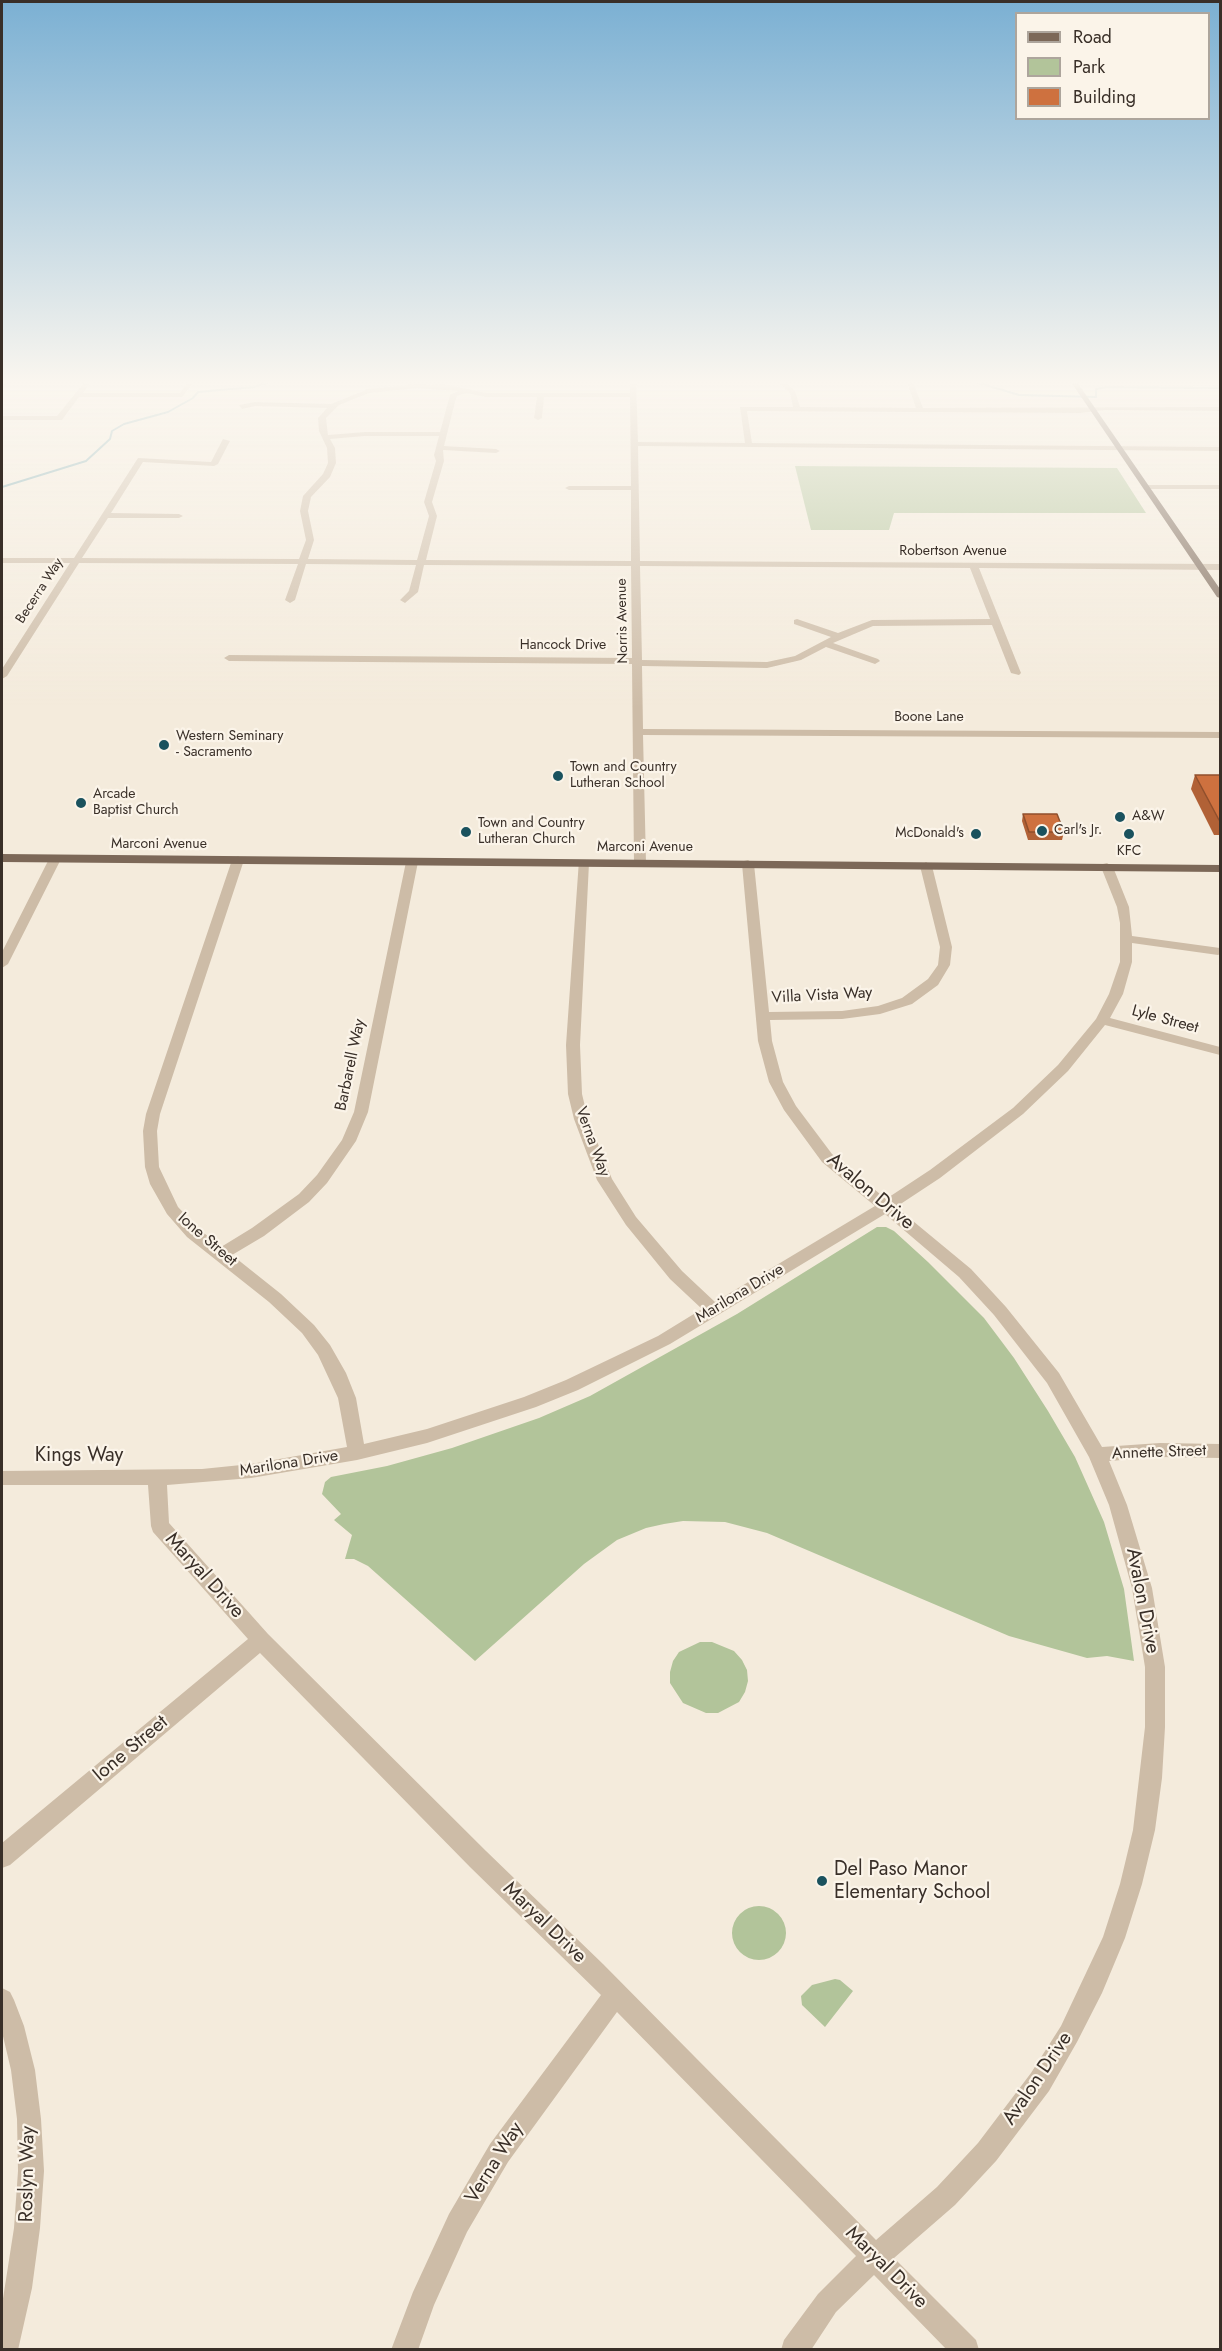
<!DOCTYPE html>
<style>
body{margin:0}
#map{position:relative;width:1222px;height:2351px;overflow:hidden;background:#f4ebdc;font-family:Jost,sans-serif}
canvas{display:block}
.frame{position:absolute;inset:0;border:3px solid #392f28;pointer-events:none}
.legend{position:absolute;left:1015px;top:12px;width:195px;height:108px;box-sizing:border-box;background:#fbf4e9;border:2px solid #ada59c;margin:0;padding:8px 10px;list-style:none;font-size:18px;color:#392f28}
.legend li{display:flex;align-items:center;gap:12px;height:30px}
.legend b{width:30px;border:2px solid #ada59c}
</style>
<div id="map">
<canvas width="1222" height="2351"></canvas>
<div class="frame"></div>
<ul class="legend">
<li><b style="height:8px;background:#7c6858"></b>Road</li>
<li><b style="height:16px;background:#b2c49a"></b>Park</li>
<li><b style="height:16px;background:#ce713f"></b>Building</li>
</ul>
</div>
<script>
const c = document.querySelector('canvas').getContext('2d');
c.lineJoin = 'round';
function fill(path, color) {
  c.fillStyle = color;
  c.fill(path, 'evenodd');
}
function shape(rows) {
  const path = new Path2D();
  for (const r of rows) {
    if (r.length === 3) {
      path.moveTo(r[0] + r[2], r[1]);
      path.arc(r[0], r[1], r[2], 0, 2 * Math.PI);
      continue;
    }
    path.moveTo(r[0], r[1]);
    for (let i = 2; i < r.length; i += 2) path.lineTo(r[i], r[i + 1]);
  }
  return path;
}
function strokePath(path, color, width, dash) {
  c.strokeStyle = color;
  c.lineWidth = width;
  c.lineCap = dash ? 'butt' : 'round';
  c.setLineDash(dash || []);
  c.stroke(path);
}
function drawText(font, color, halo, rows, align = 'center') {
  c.font = font + ' Jost,sans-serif';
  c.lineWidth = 4.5;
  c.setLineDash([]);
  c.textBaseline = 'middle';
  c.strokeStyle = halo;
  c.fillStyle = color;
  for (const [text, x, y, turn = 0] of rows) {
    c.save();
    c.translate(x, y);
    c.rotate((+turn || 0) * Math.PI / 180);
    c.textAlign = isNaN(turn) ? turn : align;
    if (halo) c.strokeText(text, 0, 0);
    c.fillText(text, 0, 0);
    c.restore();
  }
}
fill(shape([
 [795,466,1117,468,1146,513,894,513,889,530,811,530],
 [877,1227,886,1227,894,1231,928,1262,984,1318,1014,1358,1048,1411,1075,1457,1104,1522,1124,1589,1134,1661,1107,1656,1087,1658,1009,1636,767,1533,725,1522,683,1521,664,1524,646,1528,617,1540,584,1564,475,1661,368,1566,354,1559,345,1559,352,1535,334,1520,341,1514,322,1494,325,1482,331,1477,387,1466,452,1448,539,1418,590,1396,737,1314],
 [700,1642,712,1642,734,1651,742,1660,747,1670,748,1681,745,1692,739,1702,718,1713,706,1713,683,1703,670,1683,670,1672,673,1661,679,1652],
 [759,1933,27],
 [835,1979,840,1980,853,1991,825,2027,802,2005,801,1996,812,1985]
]), '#b2c49a');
strokePath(shape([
 [351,379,354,379],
 [966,379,1019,395,1096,397,1096,389,1106,387,1220,388],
 [2,487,86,461,110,439,112,431,124,424,168,412,193,398,198,392,254,387,279,379]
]), '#78aab3', 2);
fill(shape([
 [6,379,12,379,2,389,2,383,6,379],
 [87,379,93,379,83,393,180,393,190,379,196,379,182,397,79,397,62,420,2,420,2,416,57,416,87,379],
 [630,379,636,379,638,442,745,443,740,407,793,407,790,393,775,379,782,379,795,391,800,407,916,408,908,385,911,383,914,385,923,408,1220,407,1220,411,1105,410,1080,413,747,411,752,443,1220,447,1220,451,638,446,640,561,1220,564,1220,570,979,568,1021,673,1019,675,1011,673,992,625,873,626,833,643,878,659,880,661,875,664,826,647,801,660,767,668,642,666,643,729,1220,732,1220,738,643,735,646,863,640,867,634,863,632,664,229,661,224,658,229,655,632,658,631,566,424,565,418,592,405,603,400,600,409,591,416,565,306,564,295,600,290,603,285,600,298,564,79,563,7,676,2,679,2,669,70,563,2,563,2,558,74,558,138,458,211,462,223,439,230,441,218,464,214,466,143,462,111,513,179,514,183,516,179,518,108,518,82,558,299,559,306,540,300,511,303,496,323,474,328,463,327,448,319,431,318,418,327,408,255,406,242,409,239,405,255,402,331,404,368,389,417,384,449,385,486,393,630,393,630,379],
 [417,388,458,391,450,395,440,432,365,432,328,435,326,418,339,405,369,393,417,388],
 [466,393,486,397,537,397,534,418,538,420,542,418,544,397,630,397,631,486,569,486,565,488,569,490,631,490,631,561,426,560,437,516,432,502,444,461,443,450,496,453,500,451,496,449,444,446,455,402,457,396,466,393],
 [365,436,439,436,434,455,436,461,424,502,429,516,417,560,308,559,314,540,308,511,311,497,330,477,336,463,335,448,330,439,365,436],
 [640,566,970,568,990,619,872,620,838,633,797,619,794,620,794,624,831,637,795,656,767,662,642,660,640,566],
 [1148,485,1220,485,1220,489,1145,489,1144,487,1148,485],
 [55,855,61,859,8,964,2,968,2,952,49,859,55,855],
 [238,856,244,860,160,1114,157,1131,159,1167,178,1207,199,1229,221,1247,252,1228,299,1194,317,1175,342,1140,354,1112,406,862,412,858,418,862,368,1112,356,1141,327,1183,309,1202,264,1236,232,1255,281,1294,314,1325,330,1345,346,1373,356,1398,364,1444,427,1429,524,1397,566,1380,658,1336,702,1309,670,1279,626,1225,597,1180,574,1119,568,1094,566,1045,579,860,587,860,589,863,580,1045,582,1094,588,1119,612,1179,636,1217,682,1271,715,1302,875,1206,822,1162,784,1110,769,1082,758,1041,742,864,744,861,748,860,754,864,769,1012,842,1011,878,1006,902,998,928,979,938,965,940,947,920,866,926,862,932,866,952,947,950,965,938,985,912,1004,880,1014,842,1019,770,1020,772,1041,783,1082,796,1106,832,1154,886,1199,930,1170,1013,1108,1058,1065,1096,1019,1109,994,1120,962,1120,923,1117,907,1101,867,1103,864,1107,863,1113,867,1129,907,1132,936,1220,948,1220,954,1218,955,1132,943,1132,962,1123,994,1110,1018,1220,1047,1220,1055,1105,1025,1068,1071,1023,1114,940,1178,896,1207,971,1269,1006,1307,1059,1373,1102,1447,1160,1443,1220,1444,1220,1458,1160,1457,1109,1461,1127,1505,1152,1588,1165,1667,1165,1727,1162,1778,1155,1830,1142,1884,1125,1938,1102,1993,1077,2042,1049,2091,996,2161,955,2205,894,2258,976,2340,979,2350,947,2350,874,2275,836,2312,811,2350,781,2350,784,2340,818,2294,856,2256,617,2012,508,2162,467,2232,434,2305,418,2350,391,2350,413,2292,449,2214,490,2144,601,1995,470,1867,260,1653,10,1865,2,1868,2,1843,248,1639,153,1532,151,1526,148,1485,2,1485,2,1471,202,1469,251,1464,347,1447,338,1398,318,1355,302,1333,269,1302,187,1237,167,1214,150,1184,145,1167,143,1131,146,1114,232,860,238,856],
 [885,1214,959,1277,994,1315,1047,1383,1089,1457,1109,1505,1132,1588,1145,1667,1145,1727,1133,1830,1120,1884,1103,1937,1061,2026,1031,2073,978,2143,937,2187,876,2240,603,1964,486,1851,268,1634,169,1523,167,1485,251,1478,357,1460,427,1443,536,1407,578,1390,670,1344,885,1214],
 [2,1988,10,1992,14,2000,24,2026,35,2070,41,2119,44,2171,40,2228,32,2288,18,2350,2,2350,2,2305,14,2228,18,2171,17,2119,11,2070,2,2032,2,1988]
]), '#cdbca7');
fill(shape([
 [1069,379,1075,379,1220,589,1220,598,1217,597,1069,379],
 [2,854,1220,865,1220,872,2,862,2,854]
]), '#7c6858');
fill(shape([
 [1195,775,1221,775,1221,835,1214,835,1191,789],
 [1023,814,1064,832,1062,840,1028,840,1022,821]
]), '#b16136');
const building = shape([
 [1195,775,1221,775,1221,820,1219,820,1195,775],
 [1023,814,1057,814,1064,832,1029,832,1023,814]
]);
fill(building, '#ce713f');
strokePath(building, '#904f2c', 1.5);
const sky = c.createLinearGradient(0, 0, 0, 708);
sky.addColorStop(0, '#7bb0d3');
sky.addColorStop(0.54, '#faf6ef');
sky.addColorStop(1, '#faf6ef00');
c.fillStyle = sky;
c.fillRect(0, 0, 1222, 708);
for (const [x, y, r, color] of [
 [164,745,6,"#1a525e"],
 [558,776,6,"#1a525e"],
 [81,803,6,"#1a525e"],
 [1120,817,6,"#1a525e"],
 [1042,831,6,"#1a525e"],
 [466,832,6,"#1a525e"],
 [976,834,6,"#1a525e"],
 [1129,834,6,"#1a525e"],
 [822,1881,6,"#1a525e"]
]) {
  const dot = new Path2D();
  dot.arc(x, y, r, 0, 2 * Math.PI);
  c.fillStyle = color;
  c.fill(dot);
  strokePath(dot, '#fbf4e9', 2);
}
drawText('14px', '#392f28', '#fbf4e9', [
 ["Robertson Avenue",953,552],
 ["Becerra Way",40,591,-57],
 ["Norris Avenue",623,621,-91],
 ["Hancock Drive",563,646],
 ["Boone Lane",929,718],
 ["Marconi Avenue",159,845],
 ["Marconi Avenue",645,848]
]);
drawText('14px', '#392f28', '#fbf4e9', [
 ["Western Seminary",176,737],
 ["- Sacramento",176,753],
 ["Town and Country",570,768],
 ["Lutheran School",570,784],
 ["Arcade",93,795],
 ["Baptist Church",93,811],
 ["A&W",1132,817],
 ["Town and Country",478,824],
 ["Lutheran Church",478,840],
 ["Carl's Jr.",1054,831],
 ["McDonald's",964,834,"right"],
 ["KFC",1129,852,"center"]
], 'left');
drawText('16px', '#392f28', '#fbf4e9', [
 ["Villa Vista Way",822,996,-3],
 ["Lyle Street",1165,1020,15],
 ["Barbarell Way",351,1065,-78],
 ["Verna Way",592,1142,70],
 ["Ione Street",207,1240,41],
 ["Marilona Drive",740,1294,-31],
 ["Annette Street",1159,1453,-2],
 ["Marilona Drive",289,1464,-9]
]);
drawText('20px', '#392f28', '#fbf4e9', [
 ["Avalon Drive",870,1192,40],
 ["Kings Way",79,1456],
 ["Maryal Drive",204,1576,48],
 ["Avalon Drive",1142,1601,79],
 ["Ione Street",131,1749,-40],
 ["Maryal Drive",544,1923,44],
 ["Avalon Drive",1038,2079,-56],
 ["Verna Way",495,2163,-58],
 ["Roslyn Way",28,2174,-89],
 ["Maryal Drive",886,2268,45]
]);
drawText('20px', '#392f28', '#fbf4e9', [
 ["Del Paso Manor",834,1870],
 ["Elementary School",834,1893]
], 'left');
</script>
